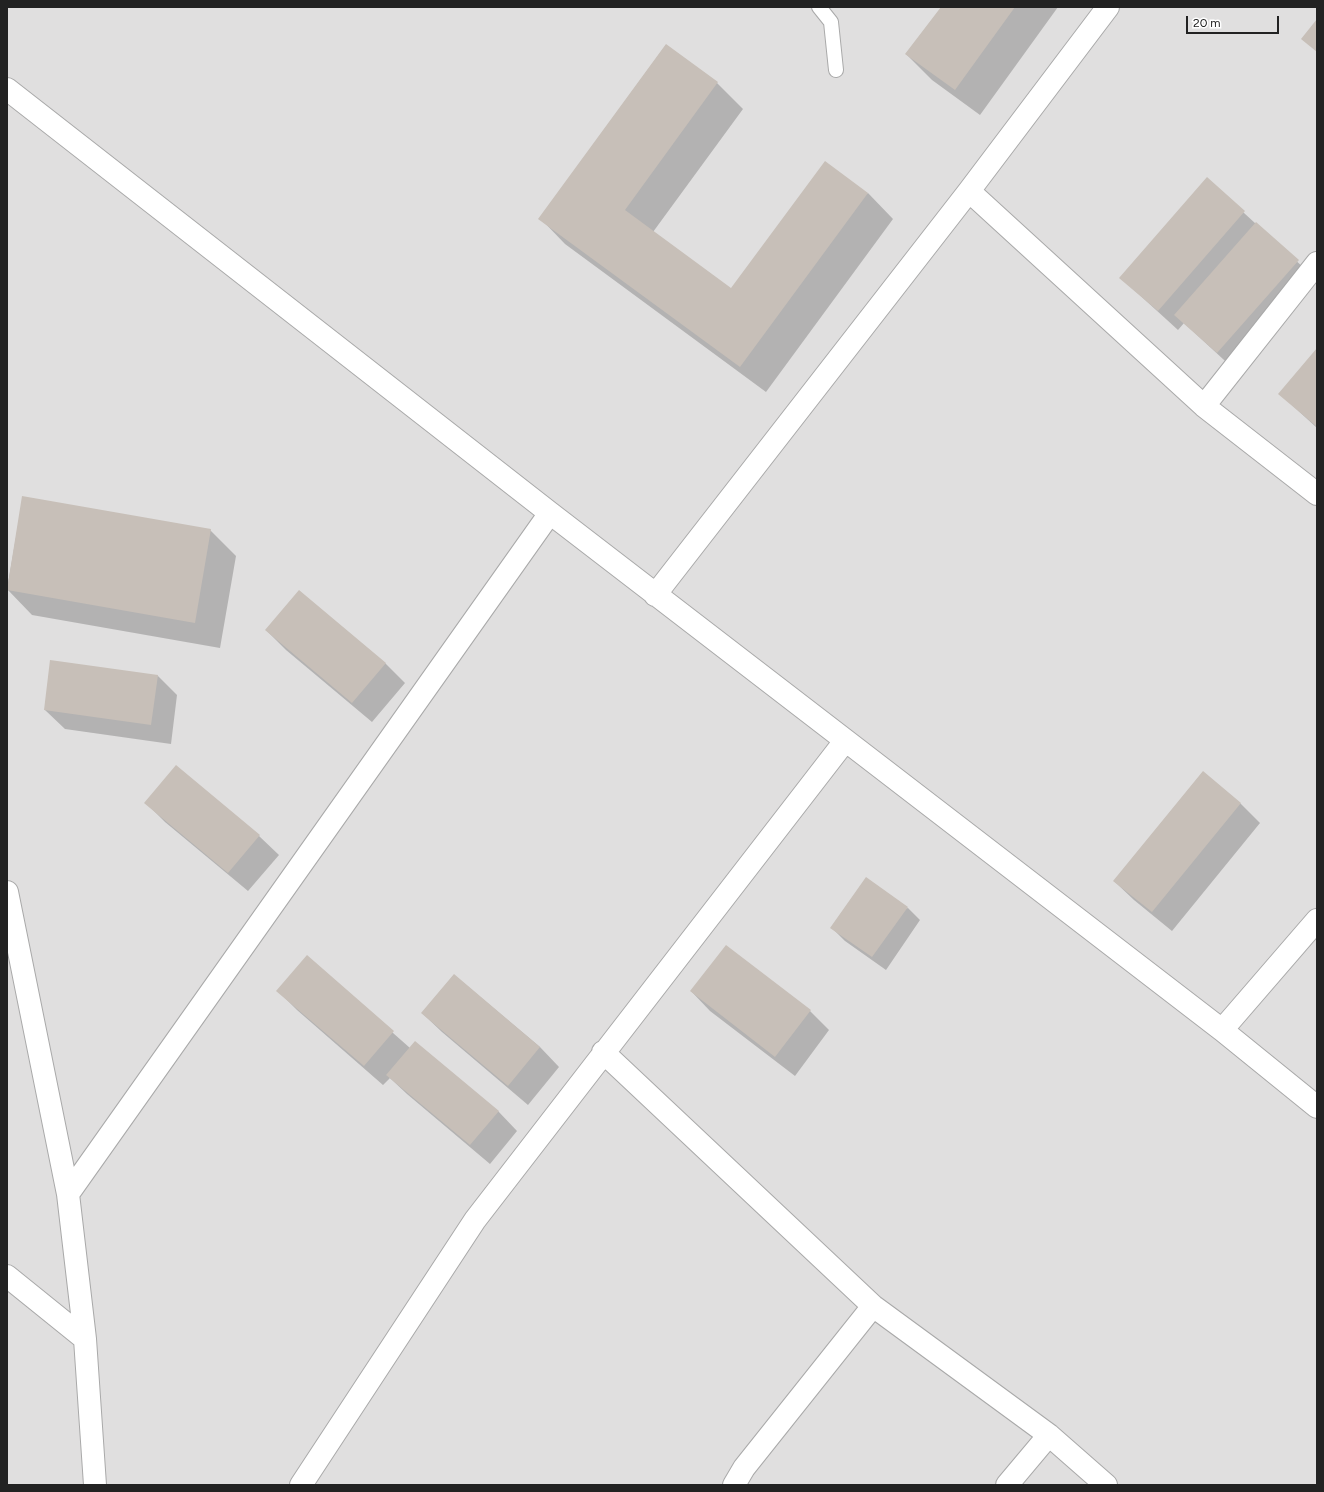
<!DOCTYPE html>
<style>
body{margin:0}
#map{position:relative;width:1324px;height:1492px;overflow:hidden;background:#f2efe9;font-family:Figtree,sans-serif}
canvas{display:block}
.frame{position:absolute;inset:0;border:8px solid #222;pointer-events:none}
.scale{position:absolute;left:1186px;top:16px;width:93px;height:18px;box-sizing:border-box;border:2px solid #222;border-top:0;padding-left:5px;font-size:12px;line-height:14px;white-space:nowrap;color:#222;-webkit-text-stroke:3px #fff;paint-order:stroke}
</style>
<div id="map">
<canvas width="1324" height="1492"></canvas>
<div class="frame"></div>
<div class="scale">20 m</div>
</div>
<script>
const c = document.querySelector('canvas').getContext('2d');
c.lineJoin = 'round';
function fill(path, color) {
  c.fillStyle = color;
  c.fill(path, 'evenodd');
}
function shape(rows) {
  const path = new Path2D();
  for (const r of rows) {
    path.moveTo(r[0], r[1]);
    for (let i = 2; i < r.length; i += 2) path.lineTo(r[i], r[i + 1]);
  }
  return path;
}
function strokePath(path, color, width, dash) {
  c.strokeStyle = color;
  c.lineWidth = width;
  c.lineCap = dash ? 'butt' : 'round';
  c.setLineDash(dash || []);
  c.stroke(path);
}
fill(shape([
 [7,7,1317,7,1317,1485,7,1485]
]), '#e0dfdf');
fill(shape([
 [942,7,1058,7,980,115,932,80,906,54],
 [666,45,717,83,743,109,653,232,731,290,868,193,893,219,766,392,565,244,540,218],
 [1207,179,1317,280,1237,372,1184,323,1178,330,1121,278],
 [1317,349,1317,428,1280,394],
 [23,497,210,530,236,556,220,648,32,615,7,589],
 [266,630,385,663,405,683,372,722,286,650],
 [158,676,177,695,171,744,65,729,45,710],
 [1203,772,1241,804,1260,823,1172,931,1134,900,1114,881],
 [145,802,259,836,279,855,248,891,165,822],
 [908,908,920,920,886,970,845,941,832,928],
 [307,957,410,1048,498,1111,517,1131,490,1164,407,1094,390,1078,383,1085,297,1010,278,991],
 [454,975,540,1047,559,1067,528,1105,442,1032,422,1013],
 [691,991,810,1011,829,1030,795,1076,710,1011]
]), '#0003');
fill(shape([
 [941,7,1015,7,955,90,905,54],
 [1317,19,1317,52,1301,39],
 [666,44,718,82,625,210,731,288,825,161,868,193,740,367,538,219],
 [1207,177,1245,211,1158,311,1119,278],
 [1256,222,1299,260,1217,353,1174,315],
 [1317,348,1317,425,1316,426,1278,394],
 [22,496,211,529,195,623,7,590],
 [299,590,386,663,352,703,265,630],
 [50,660,158,675,151,725,44,710],
 [176,765,260,835,228,873,144,803],
 [1203,771,1241,803,1152,912,1113,881],
 [866,877,908,907,872,957,830,928],
 [726,945,811,1010,775,1057,690,991],
 [307,955,394,1031,364,1066,276,991],
 [454,974,540,1047,508,1086,421,1013],
 [415,1041,499,1111,470,1145,386,1075]
]), '#c7bfb8');
const lane = shape([
 [819,7,831,22,836,70]
]);
const street = shape([
 [7,89,550,513,1222,1030,1317,1107],
 [969,191,1204,406,1317,494],
 [1204,406,1317,263],
 [655,595,969,191,1108,7],
 [7,892,68,1194,85,1339,95,1485],
 [1222,1030,1317,920],
 [603,1052,873,1306,1049,1435,1106,1485],
 [68,1194,550,513],
 [7,1276,85,1339],
 [301,1485,475,1220,845,741],
 [734,1485,744,1468,873,1306],
 [1007,1485,1049,1435]
]);
strokePath(lane, '#a9a9a9', 16);
strokePath(street, '#a9a9a9', 24);
strokePath(lane, '#fff', 14);
strokePath(street, '#fff', 22);
</script>
